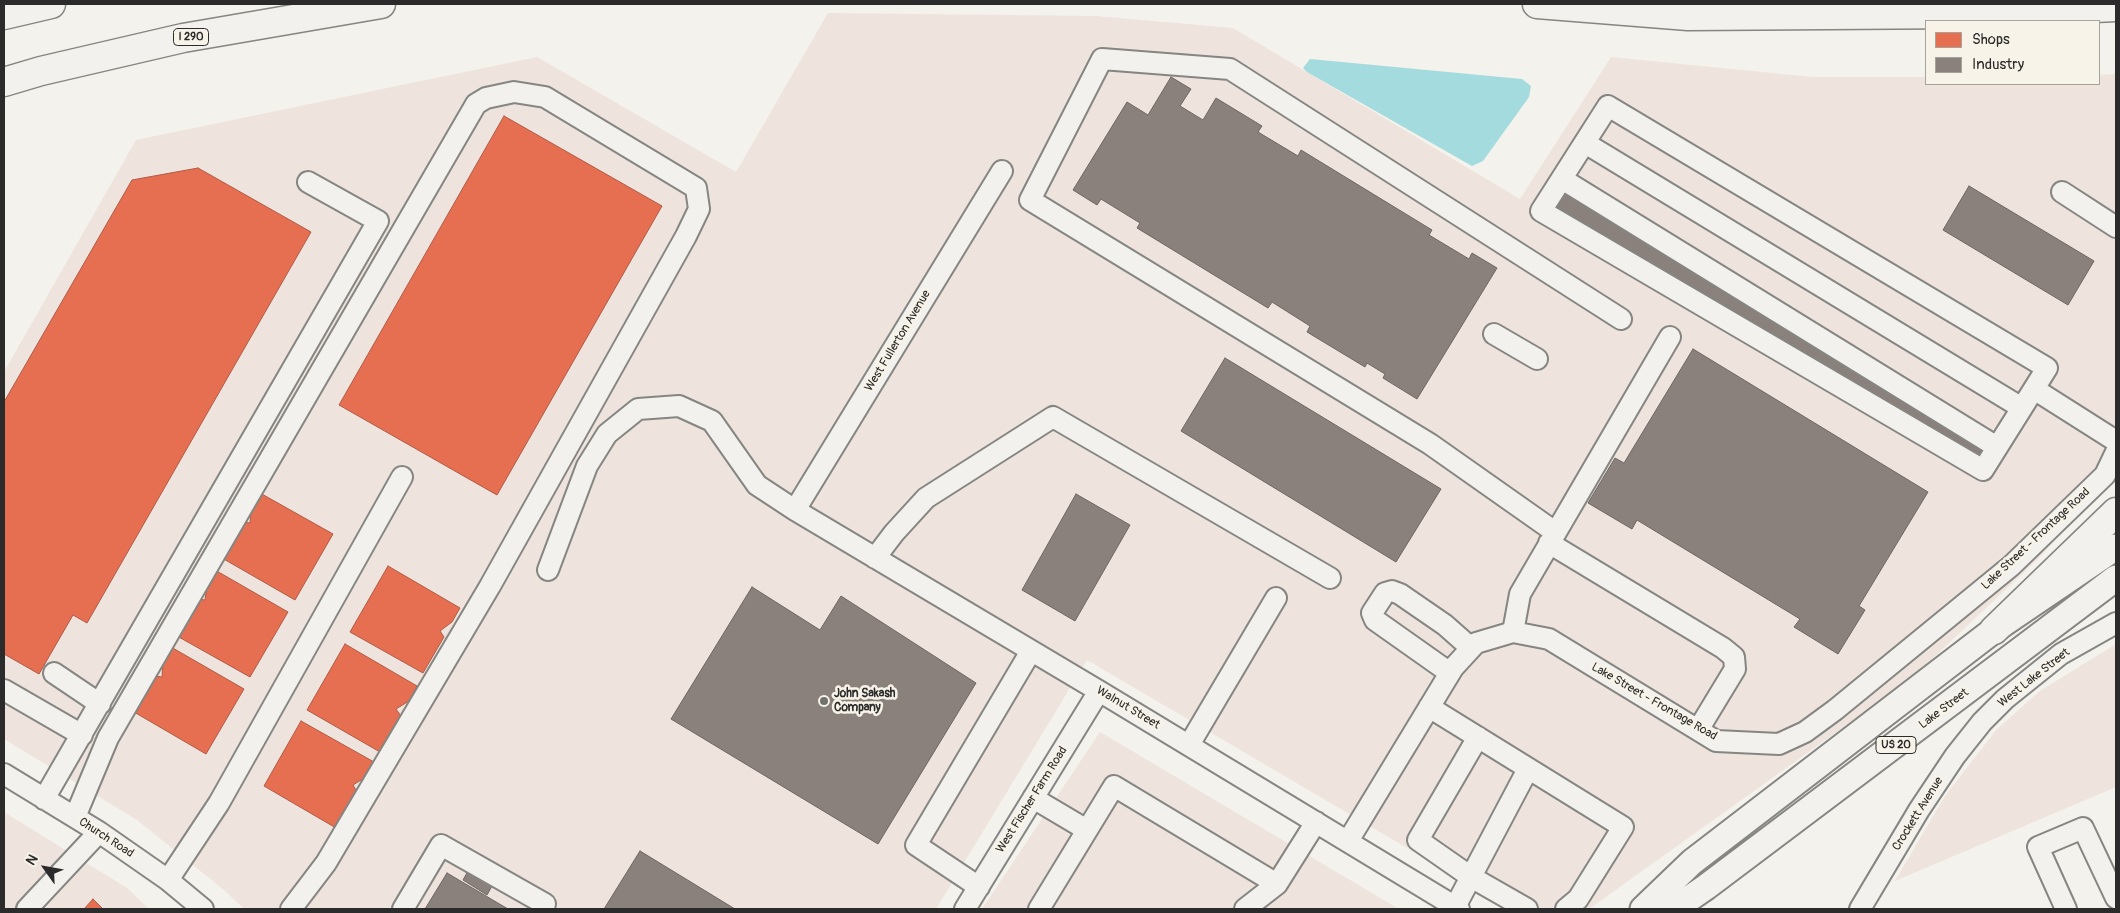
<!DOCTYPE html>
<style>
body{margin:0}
#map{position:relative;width:2120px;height:913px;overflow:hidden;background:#f4f2ec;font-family:Pangolin,sans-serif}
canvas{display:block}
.frame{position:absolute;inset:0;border:5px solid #2b2b2b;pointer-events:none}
.legend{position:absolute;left:1925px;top:20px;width:175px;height:65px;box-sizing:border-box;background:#f7f3e8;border:1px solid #a5a39c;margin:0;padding:6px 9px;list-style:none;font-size:15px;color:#2b2b2b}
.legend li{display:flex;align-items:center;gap:10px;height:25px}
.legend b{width:25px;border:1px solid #a5a39c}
.north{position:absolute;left:20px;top:843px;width:50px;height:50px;-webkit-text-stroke:4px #f7f3e8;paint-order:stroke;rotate:302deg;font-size:14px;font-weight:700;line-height:20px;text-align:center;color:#2b2b2b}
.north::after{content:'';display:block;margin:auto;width:18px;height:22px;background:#2b2b2b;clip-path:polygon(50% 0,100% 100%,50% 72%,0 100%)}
</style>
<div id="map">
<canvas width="2120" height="913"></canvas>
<div class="frame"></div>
<ul class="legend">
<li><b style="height:14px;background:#e76f51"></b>Shops</li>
<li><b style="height:14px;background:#8a817c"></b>Industry</li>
</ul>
<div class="north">N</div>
</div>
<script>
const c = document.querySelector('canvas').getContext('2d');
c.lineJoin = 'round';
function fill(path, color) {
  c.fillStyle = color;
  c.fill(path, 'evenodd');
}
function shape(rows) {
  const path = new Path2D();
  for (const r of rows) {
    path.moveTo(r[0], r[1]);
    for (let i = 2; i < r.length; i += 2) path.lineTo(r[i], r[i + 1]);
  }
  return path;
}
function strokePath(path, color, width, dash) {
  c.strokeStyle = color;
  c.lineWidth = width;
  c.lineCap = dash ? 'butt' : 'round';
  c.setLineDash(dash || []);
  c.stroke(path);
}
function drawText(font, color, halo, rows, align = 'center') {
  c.font = font + ' Pangolin,sans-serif';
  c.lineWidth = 5;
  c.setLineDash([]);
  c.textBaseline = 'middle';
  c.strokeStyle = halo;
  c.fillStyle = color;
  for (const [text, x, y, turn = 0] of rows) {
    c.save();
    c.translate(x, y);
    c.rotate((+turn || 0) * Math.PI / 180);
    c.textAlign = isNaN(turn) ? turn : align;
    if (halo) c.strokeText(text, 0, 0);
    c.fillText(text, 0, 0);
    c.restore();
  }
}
fill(shape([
 [828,13,1096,16,1233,28,1520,199,1611,57,1812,77,1926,77,1926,84,2099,84,2099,75,2116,74,2116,470,2039,558,1912,678,1589,909,1516,909,1494,899,1087,660,936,909,244,909,224,890,137,820,4,739,4,372,136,140,537,57,736,172],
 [2116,644,2116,787,1895,881,1945,796,1997,729,2040,691],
 [1100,732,1399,909,982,909],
 [4,812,127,888,149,909,4,909]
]), '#eee3dd');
fill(shape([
 [1310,59,1522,79,1531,86,1529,97,1483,161,1472,166,1307,72,1303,68]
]), '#a3dbde');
const shops = shape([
 [504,116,662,206,497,495,339,405,504,116],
 [198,168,311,232,87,623,73,615,39,674,4,654,4,402,132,180,198,168],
 [260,493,333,534,295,600,222,558,243,522,250,523,251,507,260,493],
 [388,566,460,608,452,622,440,631,444,637,423,673,350,632,388,566],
 [215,570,288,612,250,677,177,636,198,599,205,600,207,585,215,570],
 [345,644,417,686,409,701,396,709,401,716,380,752,307,710,345,644],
 [171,647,244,689,206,754,134,712,154,676,162,677,163,661,171,647],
 [301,721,374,762,366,777,353,785,357,792,336,828,264,786,301,721],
 [93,899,103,909,84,909,93,899]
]);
fill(shops, '#e76f51');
strokePath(shops, '#af5b46', 1);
const industry = shape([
 [1171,77,1191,89,1180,106,1203,120,1216,98,1262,126,1258,132,1298,156,1301,150,1432,230,1429,235,1469,259,1472,253,1497,268,1417,399,1383,378,1385,374,1367,363,1365,367,1307,332,1310,326,1272,302,1268,308,1137,228,1140,223,1101,199,1097,205,1073,190,1127,102,1148,115,1171,77],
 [1563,186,1993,448,1982,467,1549,208,1563,186],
 [1969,186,2094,261,2068,305,1943,230,1969,186],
 [1693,349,1928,492,1859,606,1865,610,1838,654,1794,627,1800,619,1637,520,1632,529,1588,503,1615,458,1624,463,1693,349],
 [1225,358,1441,489,1396,562,1181,431,1225,358],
 [1076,494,1130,525,1075,621,1022,590,1076,494],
 [752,587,820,630,841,596,976,683,878,844,671,719,752,587],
 [640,851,735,909,604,909,640,851],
 [468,871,492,886,487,895,463,880,468,871],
 [447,873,508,909,425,909,447,873]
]);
fill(industry, '#8a817c');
strokePath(industry, '#6e6764', 1);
const minor = shape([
 [1608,106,2047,368,1983,470,1541,211,1608,106],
 [1585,143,2022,408],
 [1562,179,1997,447],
 [2062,192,2116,227],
 [1494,334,1537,359],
 [2034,389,2116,441],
 [795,510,1002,171],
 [1555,532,1430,444,1030,200,1102,59,1230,69,1621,319],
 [1549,543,1723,648,1734,657,1735,669,1698,730],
 [875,558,894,533,926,498,1053,417,1330,578],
 [548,570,587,466,607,434,638,409,679,406,712,421,757,485,795,510,1099,691,1459,909],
 [1513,632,1520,594,1670,337],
 [54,673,100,704],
 [1450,673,1375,620,1372,613,1385,593,1392,591,1400,594,1445,625,1471,648],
 [4,690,82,735],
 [1429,707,1623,827,1578,899,1566,909],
 [1478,737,1418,840,1471,877,1527,909],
 [1189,745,1276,598],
 [4,774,99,832,168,880,203,909],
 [1033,798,1087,830],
 [44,799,378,221,308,182],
 [75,817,108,738,476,104,486,98,514,92,545,97,696,188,699,209,686,236,490,586,326,863,291,909],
 [1348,841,1453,668,1476,643,1513,632,1549,639,1716,741,1779,744,1805,732,1835,710,2011,566,2105,475,2116,452],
 [168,880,219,803,402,477],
 [979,887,916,845,1031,651],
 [1455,907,1528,769],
 [27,909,99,832],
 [403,909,441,845,545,904,543,909],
 [965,909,1099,691],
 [1039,909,1114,786,1277,884],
 [1245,909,1277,884,1316,822],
 [1860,909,1919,810,1955,756,1982,722,2005,699,2061,654,2116,623],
 [2066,909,2038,847,2083,828,2116,898]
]);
const major = shape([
 [1643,909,1692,862,1994,630,2116,547],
 [1674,909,1706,887,2116,578]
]);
const highway = shape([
 [1537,4,1688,16,1967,14,2116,7],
 [4,15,51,4],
 [4,82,41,71,183,38,381,4],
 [1994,630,2116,512]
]);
strokePath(minor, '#858582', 24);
strokePath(major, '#858582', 29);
strokePath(highway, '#858582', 31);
strokePath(minor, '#f2f1ed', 20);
strokePath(major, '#f2f1ed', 25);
strokePath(highway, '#f2f1ed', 28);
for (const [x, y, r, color] of [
 [824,701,5,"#71716f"]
]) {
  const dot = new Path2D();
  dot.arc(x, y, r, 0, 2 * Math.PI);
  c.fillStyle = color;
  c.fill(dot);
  strokePath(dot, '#f7f3e8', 2);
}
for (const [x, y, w] of [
 [191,37,35],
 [1896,745,40]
]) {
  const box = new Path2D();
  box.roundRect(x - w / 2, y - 8.5, w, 17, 4);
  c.fillStyle = '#f7f3e8';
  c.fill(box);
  strokePath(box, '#2b2b2b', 1);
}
drawText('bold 11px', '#2b2b2b', null, [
 ["I 290",191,37],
 ["US 20",1896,745]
]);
drawText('12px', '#2b2b2b', '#f7f3e8', [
 ["West Fullerton Avenue",898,341,-59],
 ["Lake Street - Frontage Road",2036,539,-43],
 ["West Lake Street",2034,678,-38],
 ["Lake Street - Frontage Road",1654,702,30],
 ["Walnut Street",1128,708,31],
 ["Lake Street",1944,709,-37],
 ["West Fischer Farm Road",1032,800,-58],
 ["Crockett Avenue",1918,814,-58],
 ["Church Road",106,838,33]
]);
drawText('bold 12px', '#2b2b2b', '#f7f3e8', [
 ["John Sakash",834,694],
 ["Company",834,708]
], 'left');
</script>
